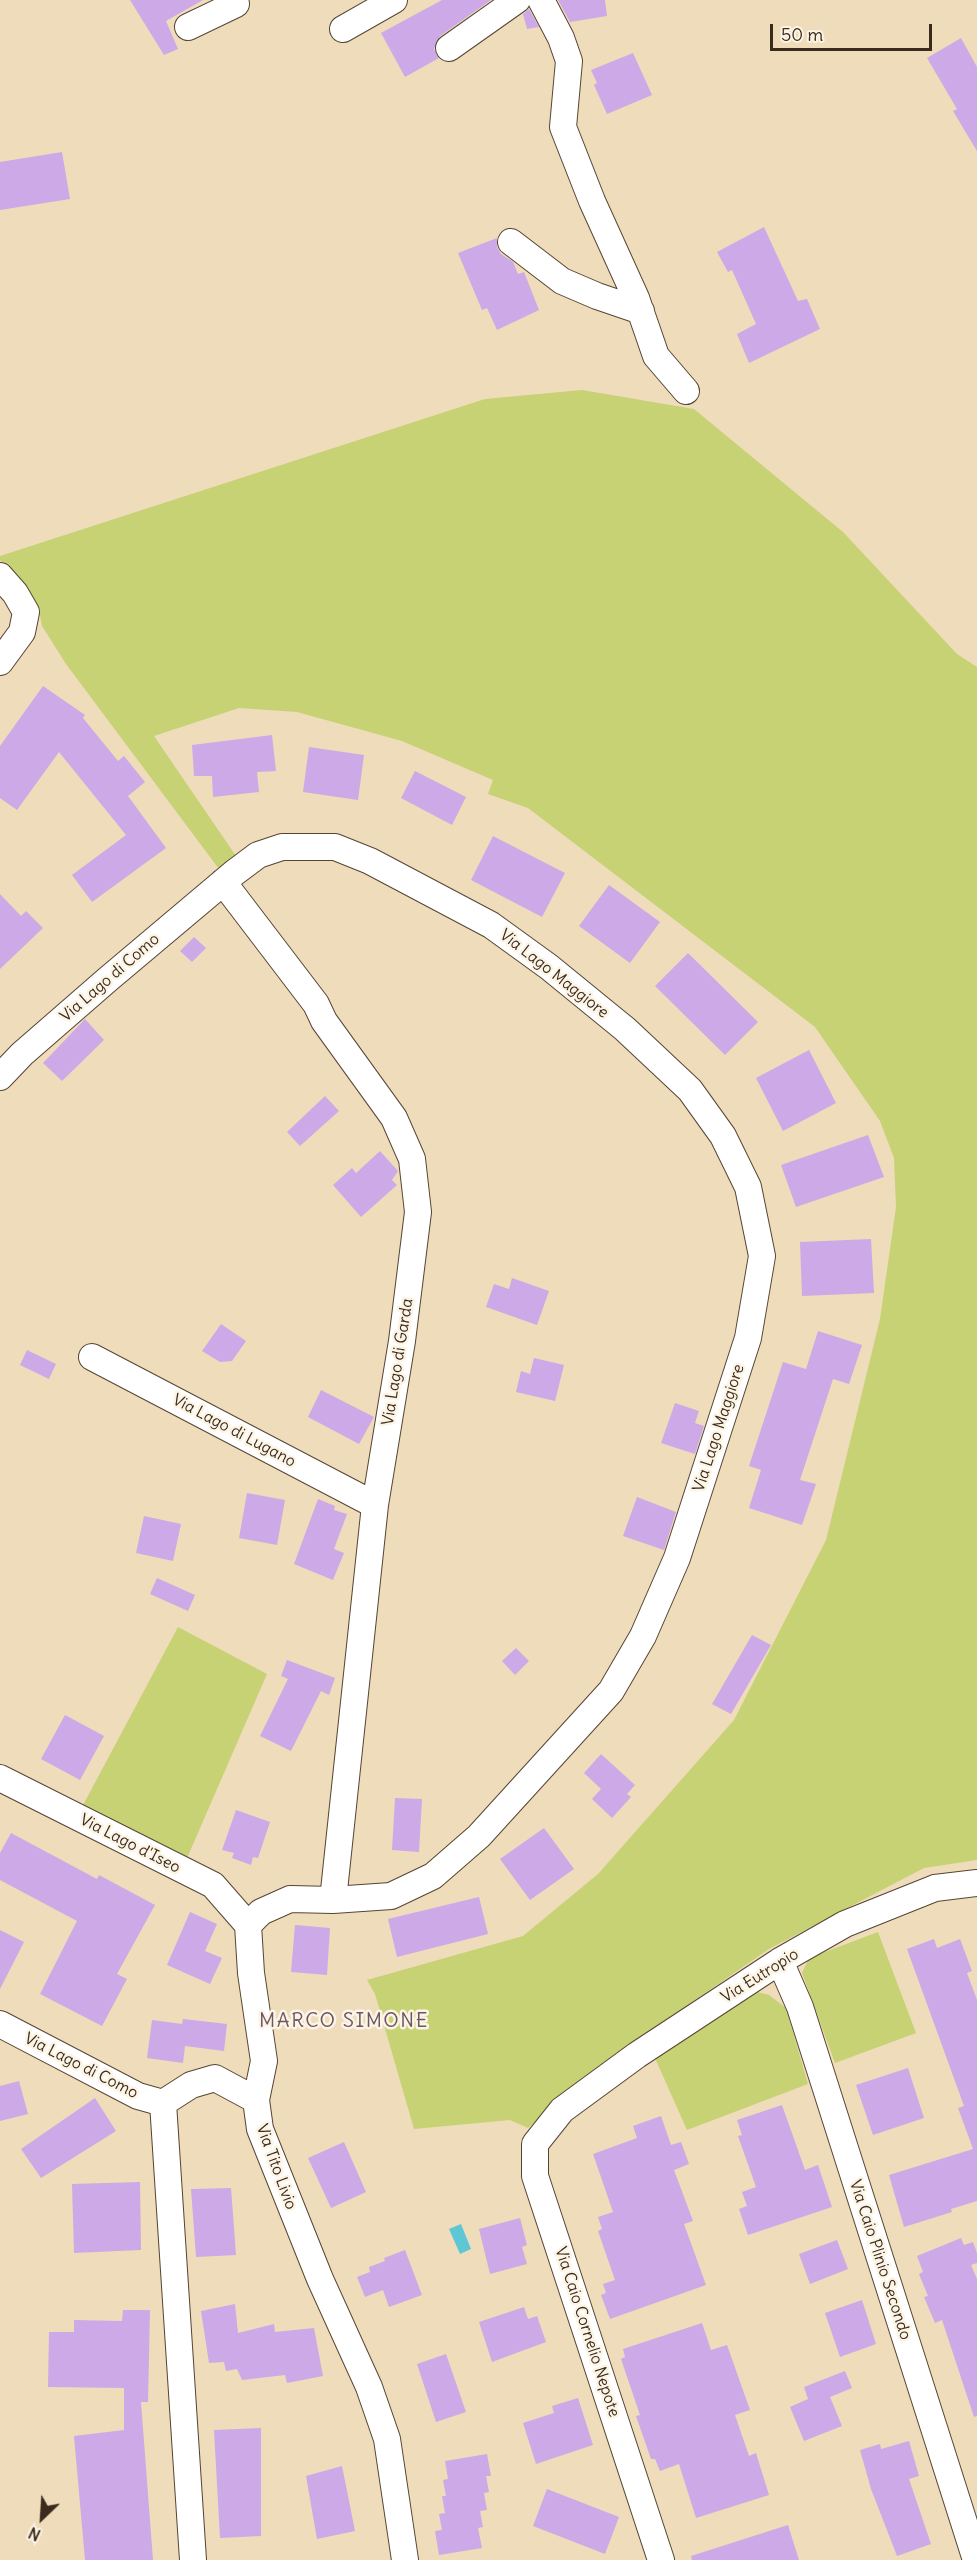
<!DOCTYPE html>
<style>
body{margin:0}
#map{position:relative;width:977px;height:2560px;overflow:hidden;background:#efdcba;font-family:Delius,sans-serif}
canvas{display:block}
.north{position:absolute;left:12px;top:2488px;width:60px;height:60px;-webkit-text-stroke:4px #fcf5e5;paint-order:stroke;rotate:205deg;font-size:16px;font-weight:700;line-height:24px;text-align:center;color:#3b2a1e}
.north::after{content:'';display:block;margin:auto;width:21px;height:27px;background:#3b2a1e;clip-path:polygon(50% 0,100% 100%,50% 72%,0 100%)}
.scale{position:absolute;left:770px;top:24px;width:162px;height:27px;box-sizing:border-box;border:3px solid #3b2a1e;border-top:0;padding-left:8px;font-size:18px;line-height:21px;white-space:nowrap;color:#3b2a1e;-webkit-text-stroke:4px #fcf5e5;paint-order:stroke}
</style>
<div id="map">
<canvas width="977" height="2560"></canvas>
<div class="north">N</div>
<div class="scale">50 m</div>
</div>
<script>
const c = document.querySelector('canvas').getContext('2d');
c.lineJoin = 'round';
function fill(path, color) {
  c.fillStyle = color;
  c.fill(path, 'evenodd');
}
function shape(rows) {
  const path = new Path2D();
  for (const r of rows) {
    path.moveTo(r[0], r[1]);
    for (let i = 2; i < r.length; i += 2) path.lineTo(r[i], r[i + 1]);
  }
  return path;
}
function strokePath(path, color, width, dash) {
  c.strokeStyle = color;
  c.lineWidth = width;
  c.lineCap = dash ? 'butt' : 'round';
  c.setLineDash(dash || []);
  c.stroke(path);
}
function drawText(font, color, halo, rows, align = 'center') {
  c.font = font + ' Delius,sans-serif';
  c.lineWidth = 5;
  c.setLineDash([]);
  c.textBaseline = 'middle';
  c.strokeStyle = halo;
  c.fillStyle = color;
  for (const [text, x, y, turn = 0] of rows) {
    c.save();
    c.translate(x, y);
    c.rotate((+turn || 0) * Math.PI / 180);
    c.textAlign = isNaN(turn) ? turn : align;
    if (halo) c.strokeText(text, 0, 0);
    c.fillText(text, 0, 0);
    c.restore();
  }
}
fill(shape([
 [582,390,694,409,843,532,957,654,977,667,977,1860,924,1868,769,1949,582,2078,528,2128,510,2120,414,2129,375,1994,367,1980,523,1936,598,1874,734,1720,826,1540,880,1319,896,1207,894,1158,880,1121,815,1027,528,808,488,794,493,780,402,741,297,712,239,708,154,736,236,856,219,869,66,664,42,626,39,610,0,560,0,556,485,399],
 [178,1627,267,1674,187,1858,82,1807],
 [878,1932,916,2033,835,2063,802,1973,809,1958],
 [754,1991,769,1995,786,2008,808,2084,687,2130,655,2058]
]), '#c6d274');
fill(shape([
 [461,2224,471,2249,460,2254,449,2229]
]), '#5dc7d6');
fill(shape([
 [130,0,203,0,166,21,178,49,164,55],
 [442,0,491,0,440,36,434,49,439,58,405,77,381,33],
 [558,0,605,0,607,16,570,22],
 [529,9,539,27,527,29,523,14],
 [961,38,977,67,977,151,953,111,957,109,927,58],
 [633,53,652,95,607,114,594,85,597,83,591,70],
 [62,152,70,199,0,210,0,162],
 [764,227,798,301,807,299,820,329,749,363,737,334,756,324,732,270,728,272,717,252],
 [497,238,497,247,501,254,513,262,518,274,524,272,539,310,497,330,487,308,482,310,458,253],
 [43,686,85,715,83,718,118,761,124,756,145,782,128,796,166,848,92,902,72,875,126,835,59,752,17,810,0,798,0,746],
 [272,735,276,771,257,772,259,792,213,797,212,776,194,776,192,745],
 [309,747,364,755,358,800,303,792],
 [415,771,466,797,452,825,401,798],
 [493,836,565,873,542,917,471,880],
 [609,885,660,922,630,963,579,926],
 [0,894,21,916,26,911,43,928,0,969],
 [194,937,206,948,192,962,180,951],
 [688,953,758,1022,725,1055,655,986],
 [85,1019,104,1040,62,1081,43,1063],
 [809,1050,836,1103,783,1131,756,1078],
 [325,1096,339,1111,300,1146,287,1132],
 [868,1135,884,1177,796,1207,781,1165],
 [380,1151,398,1171,392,1180,397,1185,361,1217,333,1185,352,1168,356,1173],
 [871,1239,874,1293,802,1296,800,1242],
 [512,1278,549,1291,537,1325,486,1307,494,1284,509,1289],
 [221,1324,246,1341,232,1361,220,1362,202,1351],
 [818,1331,862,1345,849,1384,833,1379,800,1480,816,1484,802,1525,749,1508,761,1470,749,1466,783,1362,806,1369],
 [27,1350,56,1364,49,1379,20,1365],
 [534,1358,564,1365,555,1401,516,1392,521,1371,530,1374],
 [321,1390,374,1417,359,1444,308,1417],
 [675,1403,699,1411,695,1423,704,1426,695,1454,661,1443],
 [247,1493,285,1500,277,1545,239,1538],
 [637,1497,676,1512,664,1550,623,1536],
 [318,1499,335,1506,334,1510,347,1514,334,1549,344,1553,333,1580,294,1564],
 [144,1516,181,1524,173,1561,136,1553],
 [157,1578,195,1595,188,1611,150,1594],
 [752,1635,771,1645,731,1714,712,1704],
 [516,1648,529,1661,515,1675,502,1661],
 [287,1660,335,1678,329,1695,321,1691,291,1751,260,1736,288,1679,281,1676],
 [65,1715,104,1736,80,1780,41,1759],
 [601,1754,635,1785,627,1794,631,1797,612,1818,592,1799,601,1789,584,1773],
 [395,1798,422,1799,419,1852,392,1850],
 [236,1810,270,1822,258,1858,253,1857,251,1865,232,1858,234,1853,222,1850],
 [544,1828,574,1869,530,1900,500,1859],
 [11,1833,97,1879,99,1875,155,1905,117,1974,127,1979,102,2026,40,1994,77,1921,0,1880,0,1853],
 [479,1897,488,1934,397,1957,388,1919],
 [190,1912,217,1924,205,1951,222,1958,210,1984,167,1965],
 [295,1925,330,1928,327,1975,291,1972],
 [0,1930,24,1942,0,1989],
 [934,1939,937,1948,960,1939,972,1971,967,1973,977,2000,977,2201,951,2209,952,2212,904,2227,889,2175,973,2149,958,2108,964,2106,907,1949],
 [183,2019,227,2024,224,2051,185,2046,183,2063,147,2058,152,2020,182,2024],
 [908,2068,924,2118,873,2135,856,2085],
 [19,2081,28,2114,0,2121,0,2086],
 [95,2098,116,2131,41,2178,21,2149],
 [782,2105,805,2170,818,2165,832,2207,748,2235,739,2209,747,2206,742,2192,756,2187,738,2136,742,2135,737,2120],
 [661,2116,671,2145,681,2142,689,2164,674,2170,693,2221,684,2224,706,2285,610,2319,601,2295,606,2293,603,2284,615,2280,598,2231,602,2229,598,2217,613,2212,593,2154,637,2138,633,2126],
 [344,2142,366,2192,331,2208,308,2158],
 [140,2182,141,2250,74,2253,72,2184],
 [231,2188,236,2255,196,2257,191,2189],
 [520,2218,527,2245,522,2247,527,2264,490,2274,479,2229],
 [961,2238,964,2245,973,2242,977,2253,977,2263,971,2265,977,2279,977,2416,974,2417,942,2320,935,2323,924,2297,928,2296,919,2274,923,2272,917,2256],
 [837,2240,848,2269,810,2284,799,2254],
 [405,2250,422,2295,389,2307,383,2290,365,2297,357,2277,370,2272,369,2267,385,2261,384,2258],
 [862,2300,876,2344,840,2357,825,2313],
 [235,2304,238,2333,274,2324,275,2332,314,2328,323,2376,287,2383,285,2375,242,2380,237,2369,226,2371,224,2362,209,2363,201,2311],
 [524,2307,528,2319,537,2316,546,2342,492,2362,479,2322],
 [123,2310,150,2310,148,2402,141,2402,153,2560,85,2560,74,2436,124,2430,124,2388,48,2387,49,2332,74,2332,74,2320,122,2321],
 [702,2323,711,2350,727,2345,750,2410,735,2415,749,2456,756,2453,769,2495,696,2518,679,2464,660,2471,655,2459,651,2459,636,2416,640,2415,621,2359,625,2357,623,2349],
 [446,2354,466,2412,436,2422,417,2364],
 [845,2371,852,2388,830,2397,842,2426,804,2441,790,2407,808,2399,804,2387],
 [578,2398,593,2445,536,2464,523,2423,554,2413,552,2406],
 [261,2428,261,2536,220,2538,214,2430],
 [909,2441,919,2476,909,2479,931,2544,897,2556,871,2489,860,2450,880,2444,881,2449],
 [487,2454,491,2476,486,2476,489,2492,484,2493,487,2510,480,2511,483,2527,478,2528,482,2548,439,2555,435,2531,442,2530,439,2514,445,2513,442,2496,446,2496,443,2480,448,2479,445,2461],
 [342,2466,355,2531,317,2539,306,2476],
 [547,2489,619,2517,605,2554,533,2526],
 [788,2525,799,2560,692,2560,691,2556]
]), '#cda9e7');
const minor = shape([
 [541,0,561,38,569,61,563,127,592,201,636,298,656,356,686,391],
 [188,27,236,4,235,0],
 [343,29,394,0],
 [449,48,517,0],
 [511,242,562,281,597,296,641,311],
 [0,576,15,593,26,612,22,632,0,662],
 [223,882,316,1004,324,1021,394,1118,412,1159,418,1212,402,1341,375,1505,333,1900],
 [0,1077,22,1054,107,980,234,873,258,855,282,847,335,847,370,861,491,925,549,967,625,1029,690,1090,723,1136,748,1187,762,1256,748,1338,677,1558,643,1636,611,1691,479,1836,433,1876,391,1896,333,1900,290,1899,261,1912,248,1925,251,1973,264,2061,256,2100],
 [92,1357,375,1505],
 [0,1778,213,1885,248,1925],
 [780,1961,800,2007,976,2560],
 [0,2024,138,2096,163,2103],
 [163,2103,191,2085,215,2078,256,2100,260,2129,320,2279,369,2387,387,2439,405,2560],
 [163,2103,193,2560],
 [661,2560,535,2176,535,2144,562,2110,637,2055,780,1961,845,1924,935,1888,977,1883]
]);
strokePath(minor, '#564535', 28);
strokePath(minor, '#fff', 26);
drawText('16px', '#3b2a1e', '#fcf5e5', [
 ["Via Lago Maggiore",554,974,38],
 ["Via Lago di Como",110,978,-41],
 ["Via Lago di Garda",398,1362,-81],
 ["Via Lago Maggiore",719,1428,-72],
 ["Via Lago di Lugano",234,1431,28],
 ["Via Lago d'Iseo",130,1844,27],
 ["Via Eutropio",760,1976,-32],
 ["Via Lago di Como",81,2066,27],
 ["Via Tito Livio",276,2167,70],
 ["Via Caio Plinio Secondo",880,2260,72],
 ["Via Caio Cornelio Nepote",587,2332,72]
]);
c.letterSpacing = '1.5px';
drawText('20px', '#6e5664', '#fcf5e5', [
 ["MARCO SIMONE",344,2021]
]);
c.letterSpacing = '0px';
</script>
